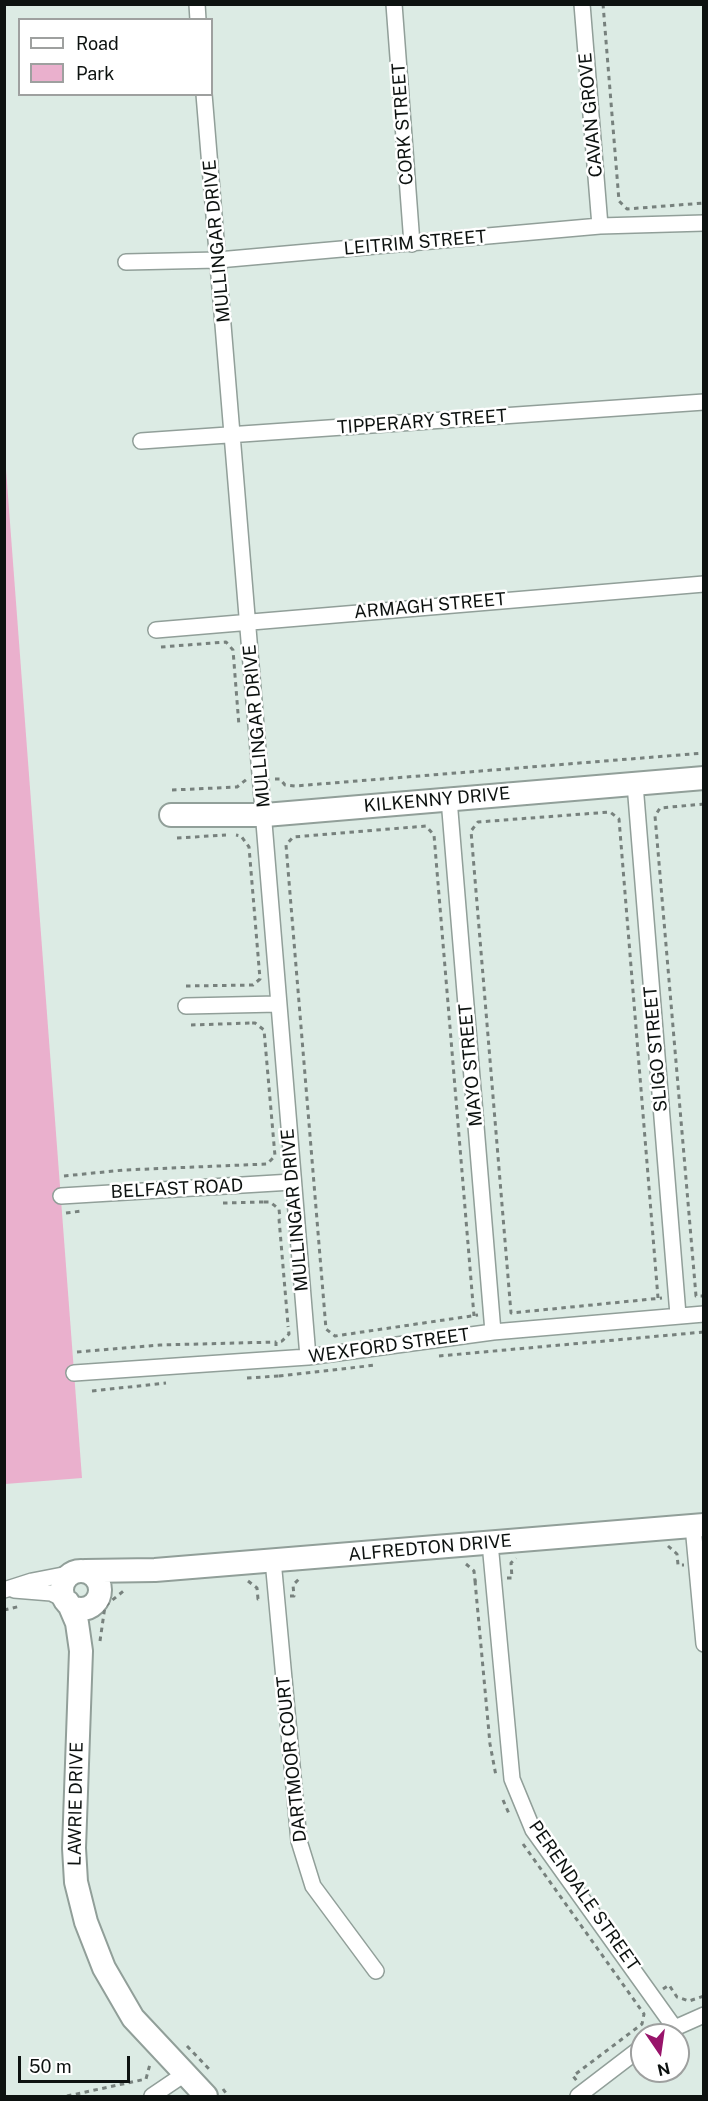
<!DOCTYPE html>
<style>
body{margin:0}
#map{position:relative;width:708px;height:2101px;overflow:hidden;background:#dcebe4;font-family:"Public Sans",sans-serif}
canvas{display:block}
.frame{position:absolute;inset:0;border:6px solid #0d1210;pointer-events:none}
.legend{position:absolute;left:18px;top:18px;width:195px;height:78px;box-sizing:border-box;background:#fff;border:2px solid #9ea09f;margin:0;padding:8px 10px;list-style:none;font-size:18px;color:#0d1210}
.legend li{display:flex;align-items:center;gap:12px;height:30px}
.legend b{width:30px;border:2px solid #9ea09f}
.north{position:absolute;left:630px;top:2023px;width:60px;height:60px;box-sizing:border-box;background:#fff;border:2px solid #9ea09f;border-radius:50%;rotate:167deg;font-size:16px;font-weight:700;line-height:24px;text-align:center;color:#0d1210}
.north::after{content:'';display:block;margin:auto;width:21px;height:27px;background:#98146a;clip-path:polygon(50% 0,100% 100%,50% 72%,0 100%)}
.scale{position:absolute;left:18px;top:2056px;width:112px;height:27px;box-sizing:border-box;border:3px solid #0d1210;border-top:0;padding-left:8px;font-size:18px;line-height:21px;white-space:nowrap;color:#0d1210;-webkit-text-stroke:4px #fff;paint-order:stroke}
</style>
<div id="map">
<canvas width="708" height="2101"></canvas>
<div class="frame"></div>
<ul class="legend">
<li><b style="height:8px;background:#fff"></b>Road</li>
<li><b style="height:16px;background:#eab0cd"></b>Park</li>
</ul>
<div class="north">N</div>
<div class="scale">50 m</div>
</div>
<script>
const c = document.querySelector('canvas').getContext('2d');
c.lineJoin = 'round';
function fill(path, color) {
  c.fillStyle = color;
  c.fill(path, 'evenodd');
}
function shape(rows) {
  const path = new Path2D();
  for (const r of rows) {
    if (r.length === 3) {
      path.moveTo(r[0] + r[2], r[1]);
      path.arc(r[0], r[1], r[2], 0, 2 * Math.PI);
      continue;
    }
    path.moveTo(r[0], r[1]);
    for (let i = 2; i < r.length; i += 2) path.lineTo(r[i], r[i + 1]);
  }
  return path;
}
function strokePath(path, color, width, dash) {
  c.strokeStyle = color;
  c.lineWidth = width;
  c.lineCap = dash ? 'butt' : 'round';
  c.setLineDash(dash || []);
  c.stroke(path);
}
function drawText(font, color, halo, rows, align = 'center') {
  c.font = font + ' "Public Sans",sans-serif';
  c.lineWidth = 5;
  c.setLineDash([]);
  c.textBaseline = 'middle';
  c.strokeStyle = halo;
  c.fillStyle = color;
  for (const [text, x, y, turn = 0] of rows) {
    c.save();
    c.translate(x, y);
    c.rotate((+turn || 0) * Math.PI / 180);
    c.textAlign = isNaN(turn) ? turn : align;
    if (halo) c.strokeText(text, 0, 0);
    c.fillText(text, 0, 0);
    c.restore();
  }
}
fill(shape([
 [4,443,82,1478,5,1484,4,1484]
]), '#eab0cd');
const street = shape([
 [197,4,198,20],
 [394,4,412,244],
 [582,4,600,226],
 [204,94,308,1357],
 [126,262,218,260,600,226,704,223],
 [141,441,704,402],
 [156,630,704,584],
 [635,784,678,1315],
 [449,799,493,1332],
 [186,1006,278,1004],
 [61,1196,292,1182],
 [74,1373,308,1357,493,1332,704,1314],
 [693,1526,704,1644],
 [490,1543,512,1779,533,1830,674,2027],
 [273,1560,299,1841,313,1886,376,1971],
 [4,1590,32,1581,73,1573],
 [14,1590,51,1593,66,1600],
 [659,2035,704,2015],
 [152,2096,186,2073],
 [578,2096,642,2047]
]);
const secondary = shape([
 [171,815,265,815,704,778],
 [85,1571,155,1570,704,1525],
 [81,1590,19],
 [68,1602,77,1623,81,1651,74,1848,76,1882,86,1922,104,1968,133,2018,206,2096]
]);
strokePath(street, '#919f99', 18);
strokePath(secondary, '#919f99', 26);
strokePath(shape([
 [603,4,619,201,627,209,704,203],
 [161,647,226,642,233,650,239,726],
 [275,779,280,779,285,785,295,786,704,753],
 [172,790,237,787,247,779],
 [704,804,660,808,655,816,696,1296,704,1296],
 [177,838,226,835],
 [186,986,253,985,260,979,249,847,241,836,236,835],
 [191,1025,250,1023],
 [64,1176,124,1170,267,1164,275,1156,264,1030,255,1023,250,1023],
 [264,1202,270,1202,279,1209,280,1219],
 [223,1203,264,1202,264,1199],
 [66,1213,82,1211],
 [279,1219,288,1325],
 [658,1298,619,819,610,812,478,822,471,831,511,1313,662,1298],
 [474,1316,434,835,426,826,293,837,286,845,326,1329,335,1336,478,1315],
 [276,1346,276,1342,282,1341,289,1334,288,1326],
 [77,1352,160,1345,276,1342],
 [439,1356,704,1332],
 [279,1376,376,1365],
 [247,1378,279,1376],
 [92,1391,166,1383],
 [668,1546,677,1554,678,1565,684,1565],
 [466,1564,474,1571,475,1581,480,1581],
 [507,1578,512,1578,511,1563,516,1558],
 [248,1581,257,1588,258,1599,262,1598],
 [475,1581,490,1744,496,1776],
 [290,1596,294,1596,293,1585,301,1577],
 [4,1610,21,1606],
 [100,1641,105,1606,126,1589],
 [503,1800,510,1816],
 [523,1844,644,2014,642,2024,573,2076,577,2081],
 [663,1989,669,1985,677,1997,689,2001,704,1996],
 [187,2046,209,2069],
 [223,2089,228,2096],
 [67,2096,146,2079,150,2064]
]), '#77817d', 3, [4.5, 4.5]);
strokePath(street, '#fff', 15);
strokePath(secondary, '#fff', 22);
drawText('18px', '#0d1210', '#fff', [
 ["CAVAN GROVE",591,115,-95],
 ["CORK STREET",403,124,-94],
 ["MULLINGAR DRIVE",217,241,-95],
 ["LEITRIM STREET",415,243,-5],
 ["TIPPERARY STREET",422,422,-4],
 ["ARMAGH STREET",430,606,-5],
 ["MULLINGAR DRIVE",257,726,-95],
 ["KILKENNY DRIVE",437,800,-5],
 ["SLIGO STREET",656,1049,-95],
 ["MAYO STREET",471,1065,-95],
 ["BELFAST ROAD",177,1189,-3],
 ["MULLINGAR DRIVE",295,1210,-95],
 ["WEXFORD STREET",389,1346,-8],
 ["ALFREDTON DRIVE",430,1548,-5],
 ["DARTMOOR COURT",292,1759,-96],
 ["LAWRIE DRIVE",76,1804,-89],
 ["PERENDALE STREET",584,1896,55]
]);
</script>
